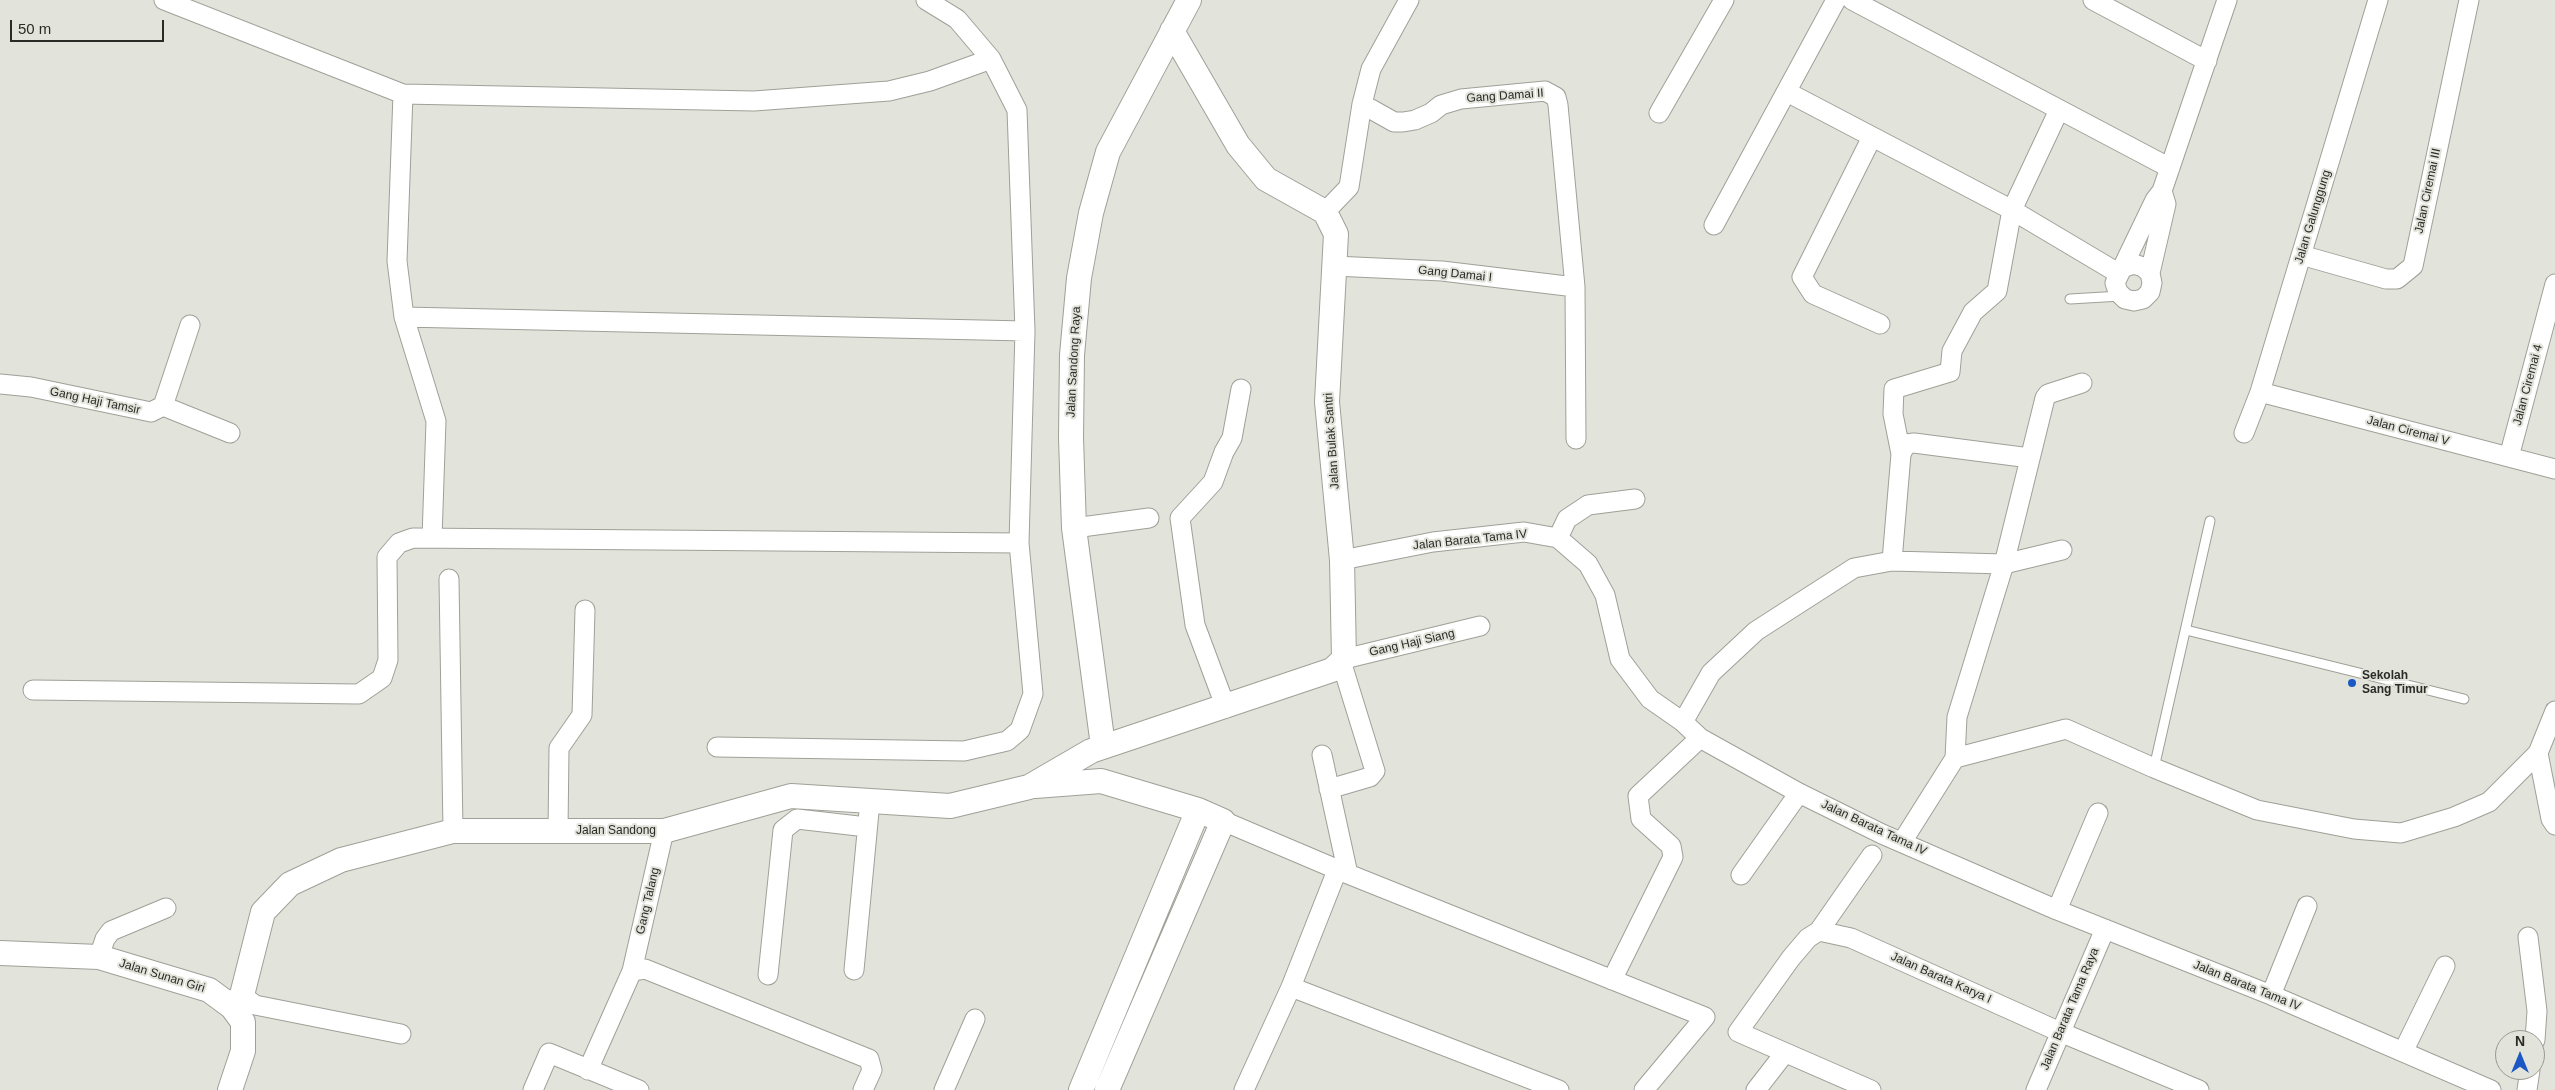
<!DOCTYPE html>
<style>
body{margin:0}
#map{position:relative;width:2555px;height:1090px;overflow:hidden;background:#e2e3da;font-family:Helvetica,sans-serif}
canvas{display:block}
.north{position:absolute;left:2495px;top:1030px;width:50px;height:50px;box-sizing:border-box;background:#e2e3da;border:1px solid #989992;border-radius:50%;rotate:0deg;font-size:14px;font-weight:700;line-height:20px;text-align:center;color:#2a2b27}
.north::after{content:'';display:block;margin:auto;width:18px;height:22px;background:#1a58c4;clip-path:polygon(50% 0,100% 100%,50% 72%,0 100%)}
.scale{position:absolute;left:10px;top:20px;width:154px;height:22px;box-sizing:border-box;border:2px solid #2a2b27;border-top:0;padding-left:6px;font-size:15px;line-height:18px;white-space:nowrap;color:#2a2b27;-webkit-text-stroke:4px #e2e3da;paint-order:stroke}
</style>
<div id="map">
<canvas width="2555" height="1090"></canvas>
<div class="north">N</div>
<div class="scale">50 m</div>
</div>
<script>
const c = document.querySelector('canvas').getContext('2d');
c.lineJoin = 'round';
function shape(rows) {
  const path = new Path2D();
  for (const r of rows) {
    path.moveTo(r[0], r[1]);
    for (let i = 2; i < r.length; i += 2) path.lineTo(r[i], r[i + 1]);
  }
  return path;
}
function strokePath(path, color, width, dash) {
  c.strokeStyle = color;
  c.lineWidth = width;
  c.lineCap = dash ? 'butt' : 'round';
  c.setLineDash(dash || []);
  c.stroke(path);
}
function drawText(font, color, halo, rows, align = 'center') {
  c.font = font + ' Helvetica,sans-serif';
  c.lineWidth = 4;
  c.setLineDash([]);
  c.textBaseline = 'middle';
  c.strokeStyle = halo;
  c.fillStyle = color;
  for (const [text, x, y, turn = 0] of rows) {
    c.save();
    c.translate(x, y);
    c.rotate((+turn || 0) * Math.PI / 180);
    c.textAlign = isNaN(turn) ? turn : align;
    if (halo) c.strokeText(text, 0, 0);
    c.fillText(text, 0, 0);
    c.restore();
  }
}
const service = shape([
 [2070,299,2121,296],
 [2186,630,2464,699],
 [2154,768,2210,521]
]);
const minor = shape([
 [164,0,403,94,754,101,889,91,930,81,991,59],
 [1852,0,2170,168],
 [2093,0,2207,61],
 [1787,92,2012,210,2118,273],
 [403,94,397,261,404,317,436,421,432,538],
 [1362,104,1394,122,1403,122,1415,120,1431,113,1441,105,1461,99,1545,91,1556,97,1558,105,1575,287,1576,439],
 [1659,113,1724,0],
 [1872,137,1802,277,1813,294,1880,324],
 [1325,212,1349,187,1362,104,1371,69,1409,0],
 [1714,225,1836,0],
 [2301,255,2386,279,2397,279,2413,266,2469,0],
 [1334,266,1442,271,1575,287],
 [2125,267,2134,264,2143,267,2150,273,2152,283,2150,292,2143,299,2134,301,2125,299,2118,292,2115,283,2155,200,2162,191,2227,0],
 [2150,273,2166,204,2162,191],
 [404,317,1025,331],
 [0,384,31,387,151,412,163,406,190,325],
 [2260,392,2555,469],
 [163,406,230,433],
 [2244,433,2260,392,2378,0],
 [1901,454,1893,414,1894,389,1950,372,1952,351,1973,312,1997,291,2012,210,2059,110],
 [2509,457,2555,284],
 [1074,528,1149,518],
 [1558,538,1567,519,1588,505,1635,499],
 [1342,560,1433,542,1524,532,1558,538,1588,564,1605,595,1620,659,1650,699,1683,722,1700,738,1799,793,1882,834,2057,910,2271,995,2491,1090],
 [1892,561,1901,454,1906,444,1914,443,2030,458],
 [449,579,453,831],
 [1344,659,1480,626],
 [33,690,359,694,382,678,388,660,387,557,399,543,413,538,1019,543],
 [1226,708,1195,625,1180,518,1213,482,1224,452,1232,438,1241,389],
 [1683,722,1711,673,1756,631,1854,568,1892,561,2004,564,2062,550],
 [717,747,964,751,1007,741,1020,730,1033,694,1019,543,1025,331,1017,110,991,59,957,19,926,0],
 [2538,753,2551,819,2555,825],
 [1322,755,1348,874],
 [1955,758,1957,717,2004,564,2045,398,2048,394,2082,383],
 [1329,789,1370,777,1375,771,1341,661],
 [1223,821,1348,874,1705,1017,1644,1090],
 [558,831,559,748,582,715,585,610],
 [1902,842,1955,758,2066,729,2154,768,2257,810,2354,829,2401,833,2454,817,2489,802,2538,753,2555,711],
 [1741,875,1799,793],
 [2057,910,2098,813],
 [1819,931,1851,938,2060,1032,2199,1090],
 [2528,937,2537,1011,2535,1040],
 [99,957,105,939,111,931,166,908],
 [854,970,870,801],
 [632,971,645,969,869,1059,872,1070,863,1090],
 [768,975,783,830,797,819,867,827],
 [1612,980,1673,857,1671,846,1641,819,1638,796,1700,738],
 [1291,987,1559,1090],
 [242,995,255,1005,401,1034],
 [2271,995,2307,906],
 [2403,1052,2445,966],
 [588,1070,632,971,664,831],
 [533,1090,549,1053,639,1090],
 [944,1090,975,1019],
 [1244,1090,1291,987,1338,868],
 [1756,1090,1784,1054],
 [1871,1090,1738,1032,1791,958,1808,938,1819,931,1872,855],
 [2036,1090,2105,929],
 [2527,1090,2530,1070]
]);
const tertiary = shape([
 [1103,746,1074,528,1071,438,1072,355,1079,278,1091,213,1108,152,1189,0],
 [1035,786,1101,781,1198,810,1223,821,1107,1090],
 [0,953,99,957,209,990,232,1007,243,1022,243,1051,230,1090],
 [232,1007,242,995,263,912,290,884,341,860,453,831,664,831,791,796,950,806,1029,787,1091,751,1332,670,1344,659,1342,560,1327,402,1336,234,1325,212,1266,179,1238,145,1172,31],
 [1081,1090,1198,810]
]);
strokePath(service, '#9fa098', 11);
strokePath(minor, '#9fa098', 21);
strokePath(tertiary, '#9fa098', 26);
strokePath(service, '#fff', 9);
strokePath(minor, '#fff', 19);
strokePath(tertiary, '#fff', 24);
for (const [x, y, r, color] of [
 [2352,683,5,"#1a58c4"]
]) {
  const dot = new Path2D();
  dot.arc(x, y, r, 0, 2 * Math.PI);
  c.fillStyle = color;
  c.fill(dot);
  strokePath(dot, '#e2e3da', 2);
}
drawText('12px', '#2a2b27', '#e2e3da', [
 ["Gang Damai II",1505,96,-4],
 ["Jalan Ciremai III",2428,191,-78],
 ["Jalan Galunggung",2313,217,-73],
 ["Gang Damai I",1455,274,6],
 ["Jalan Sandong Raya",1074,362,-87],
 ["Jalan Ciremai 4",2528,385,-75],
 ["Gang Haji Tamsir",95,401,12],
 ["Jalan Ciremai V",2408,431,15],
 ["Jalan Bulak Santri",1332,441,-94],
 ["Jalan Barata Tama IV",1470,540,-6],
 ["Gang Haji Siang",1412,643,-13],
 ["Jalan Barata Tama IV",1874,828,25],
 ["Jalan Sandong",616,831],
 ["Gang Talang",648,901,-77],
 ["Jalan Sunan Giri",162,976,17],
 ["Jalan Barata Karya I",1941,978,24],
 ["Jalan Barata Tama IV",2247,986,22],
 ["Jalan Barata Tama Raya",2070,1009,-67]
]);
drawText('bold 12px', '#2a2b27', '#e2e3da', [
 ["Sekolah",2362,676],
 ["Sang Timur",2362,690]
], 'left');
</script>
